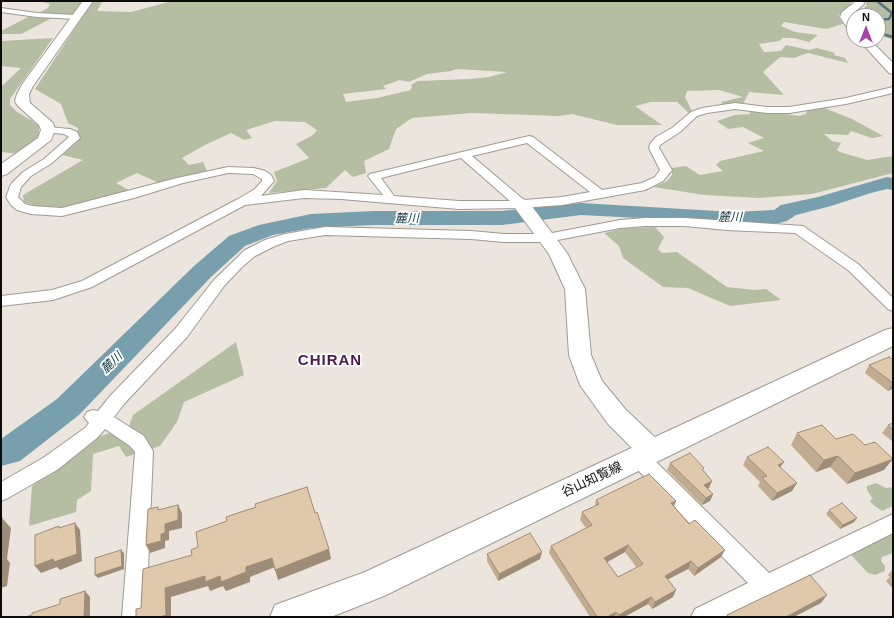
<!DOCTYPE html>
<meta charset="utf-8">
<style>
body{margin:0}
#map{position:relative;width:894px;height:618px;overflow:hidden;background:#ebe5de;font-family:Arial,sans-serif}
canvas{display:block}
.frame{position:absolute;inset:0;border:2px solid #0d0b09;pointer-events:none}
.north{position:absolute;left:846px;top:8px;width:40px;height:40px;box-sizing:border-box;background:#fff;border:1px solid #9e9d9d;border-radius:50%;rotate:0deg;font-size:11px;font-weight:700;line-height:16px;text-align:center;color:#0d0b09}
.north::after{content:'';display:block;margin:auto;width:14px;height:18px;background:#a644aa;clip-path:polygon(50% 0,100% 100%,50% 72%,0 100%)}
</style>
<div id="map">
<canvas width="894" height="618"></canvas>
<div class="frame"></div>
<div class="north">N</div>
</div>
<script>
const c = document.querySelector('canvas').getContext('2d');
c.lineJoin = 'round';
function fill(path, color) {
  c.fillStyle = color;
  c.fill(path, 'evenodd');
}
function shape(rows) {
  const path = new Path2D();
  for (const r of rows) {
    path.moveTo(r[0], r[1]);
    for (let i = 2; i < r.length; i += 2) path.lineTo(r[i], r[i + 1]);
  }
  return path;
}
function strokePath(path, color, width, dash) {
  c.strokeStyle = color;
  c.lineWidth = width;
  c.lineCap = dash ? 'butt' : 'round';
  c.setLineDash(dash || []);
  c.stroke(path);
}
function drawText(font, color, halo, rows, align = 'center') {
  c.font = font + ' Arial,"Noto Sans JP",sans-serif';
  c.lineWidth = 3.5;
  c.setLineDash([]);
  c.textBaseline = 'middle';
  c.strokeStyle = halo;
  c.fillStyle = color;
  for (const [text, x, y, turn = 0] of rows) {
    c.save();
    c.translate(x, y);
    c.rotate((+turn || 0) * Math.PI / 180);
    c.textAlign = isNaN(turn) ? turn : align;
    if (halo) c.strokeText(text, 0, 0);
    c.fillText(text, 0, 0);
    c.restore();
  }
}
fill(shape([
 [39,1,82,1,72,15,39,13,48,8,50,4],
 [93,1,117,1,102,2,97,11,131,12,172,1,851,1,851,5,838,16,843,24,826,29,784,22,781,26,795,32,818,35,809,42,794,38,783,38,779,41,759,44,764,52,781,51,786,45,809,50,817,48,835,53,834,55,845,58,848,63,808,53,794,58,780,57,763,72,784,95,749,92,743,104,722,104,721,102,743,97,719,90,687,91,685,97,692,111,689,113,677,102,651,102,635,106,662,125,617,125,572,114,559,116,472,113,412,118,396,129,389,149,364,161,366,173,353,177,345,170,326,188,269,193,277,181,274,172,309,158,296,144,313,135,317,130,305,122,275,121,246,130,252,138,244,140,231,133,205,145,182,158,189,165,203,162,207,171,159,183,137,173,116,183,132,192,74,207,51,209,36,206,24,202,23,195,83,160,62,155,77,142,78,128,68,123,61,104,35,89],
 [457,69,507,72,489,77,470,79,418,81,412,84,411,90,377,98,346,102,343,94,386,89,383,86,400,80,409,82,427,74,451,71],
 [864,1,893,1,893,40,878,34,878,16,856,16,867,5],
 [28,17,52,18,21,34,1,34,1,31],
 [53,38,10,99,10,105,17,112,31,120,39,126,39,136,19,154,1,152,1,87,21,68,1,66,1,41],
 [822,107,852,119,883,136,872,138,851,131,848,135,824,134,832,141,841,143,837,150,840,152,867,160,893,156,893,173,812,194,759,198,704,195,654,187,667,181,672,175,672,168,686,166,700,175,723,171,716,165,720,161,764,151,748,143,764,138,743,127,728,129,717,121,735,115,750,114,749,109,799,116,806,114,807,110],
 [655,227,664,237,658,249,662,253,677,252,727,287,754,290,766,289,781,300,730,306,688,288,663,287,623,258,619,246,604,233,624,228],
 [236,342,244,375,184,402,177,422,160,446,126,457,119,446,93,454,91,491,77,500,76,512,29,526,32,486,93,439,129,426,133,415],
 [876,483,886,488,893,487,893,506,882,511,871,503,870,500,873,499,867,490,867,486],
 [893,534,893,553,882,557,881,561,885,566,885,571,875,575,868,573,852,556,853,551]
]), '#b5bea3');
strokePath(shape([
 [877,1,892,13,889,19,878,20],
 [878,33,893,37]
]), '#57737c', 2.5);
fill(shape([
 [887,177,893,178,893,190,887,189,871,193,831,206,796,215,787,221,779,223,734,226,676,220,581,215,502,225,374,225,311,228,273,235,245,246,212,276,79,415,20,461,1,466,1,439,57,399,194,266,229,236,259,225,311,214,374,211,502,211,581,203,734,212,774,210,781,205,818,197,887,177]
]), '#779fad');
const street = shape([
 [1,8,37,13,76,15,80,17,76,19,37,17,1,12,1,8],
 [893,87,893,93,846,104,789,113,767,113,735,109,707,113,697,116,680,132,660,145,659,148,672,170,663,181,645,190,562,205,521,208,459,209,341,199,304,198,245,205,92,287,53,300,1,306,1,296,52,290,82,281,238,199,255,189,262,181,262,179,253,174,228,173,183,183,134,198,62,216,31,214,17,210,11,205,6,197,11,184,23,172,44,159,69,137,64,134,44,132,43,130,48,127,70,129,77,132,80,138,52,163,31,176,21,187,18,197,25,204,32,206,62,208,177,178,228,167,254,168,265,171,271,175,274,181,261,196,304,190,383,195,368,176,370,174,529,136,533,137,602,190,642,183,655,177,660,170,649,148,650,144,656,137,672,128,691,112,702,108,735,103,767,107,789,107,846,98,893,87],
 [527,143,590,192,562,197,524,200,472,156,527,143],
 [461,158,510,201,459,201,394,196,381,178,461,158],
 [645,218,685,218,803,226,858,264,893,298,893,311,888,309,848,270,795,233,726,230,685,226,645,226,620,228,547,242,504,242,471,239,325,235,288,241,275,246,255,256,242,267,224,286,187,337,123,405,114,417,144,436,153,451,146,617,122,617,135,452,130,446,105,429,97,438,57,470,8,498,1,501,1,482,43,458,85,428,89,423,84,417,87,412,93,410,98,411,111,395,175,329,214,280,245,250,265,240,285,234,325,227,471,231,504,234,547,234,620,220,645,218],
 [639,450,646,452,769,573,893,514,893,533,727,617,691,617,695,609,748,583,632,464,630,458,632,452,639,450]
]);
const secondary = shape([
 [83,1,93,1,33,86,29,94,30,103,53,123,55,130,51,140,7,174,1,176,1,164,38,138,41,130,39,125,17,105,15,101,17,94,23,83,83,1],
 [853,1,863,1,864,4,851,15,854,22,854,33,850,32,840,17,842,12,854,3,853,1],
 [859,40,870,40,893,63,893,74,889,73,859,40],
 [521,199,527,200,567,253,585,289,591,355,602,381,626,410,661,443,665,451,661,459,652,462,643,459,608,424,580,385,569,355,565,289,549,254,512,204,515,200,521,199]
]);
const primary = shape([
 [893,328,893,346,384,596,331,617,270,617,275,605,365,572,885,330,893,328]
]);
strokePath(street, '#9f9a93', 2);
strokePath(secondary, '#9f9a93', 2);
strokePath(primary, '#9f9a93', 2);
fill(street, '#fff');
fill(secondary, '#fff');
fill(primary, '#fff');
fill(shape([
 [893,358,893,390,892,389,888,391,865,373,869,365],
 [893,423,893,442,882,433,888,425],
 [797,433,836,439,884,470,847,484,830,467,816,472,791,445],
 [747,457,781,467,792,491,772,501,758,486,760,482,743,465],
 [670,463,709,488,707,489,713,494,710,501,702,505,667,470],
 [596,500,676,501,674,506,689,524,721,557,694,576,688,569,668,579,673,597,652,609,648,604,624,617,590,617,549,553,551,546,586,528,580,520,582,512,595,506],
 [625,552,637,568,618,577,607,562],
 [829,510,857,518,854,522,840,529,826,514],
 [542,552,540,559,498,581,487,561,487,554],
 [893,569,893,589,886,581,890,577,888,575]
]), '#c1ac92');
fill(shape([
 [893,383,893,387,892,389,888,391],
 [838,456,830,467,816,472,824,460],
 [893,459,884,470,847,484,855,473],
 [784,462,779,469,778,465],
 [712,481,709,488,701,492,704,485],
 [797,483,792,491,772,501,777,493],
 [713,494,710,501,702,505,706,498],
 [676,501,673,508,671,503],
 [178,505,182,513,182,528,169,531,169,540,165,541,165,548,150,553,146,545,161,534,165,524],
 [2,518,11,528,7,559,10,563,7,586,1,588,1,529],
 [857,518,854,522,840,529,843,525],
 [75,523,80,530,82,561,60,570,57,567,41,573,35,566],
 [628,545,625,552,602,565,604,558],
 [329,549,331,559,278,580,275,570],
 [121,550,124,553,124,569,98,578,95,575],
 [725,550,721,557,694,576,698,568],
 [542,552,540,559,498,581,499,574],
 [272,558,275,567,250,577,250,582,226,591,223,586,210,591,208,586,171,597,171,617,160,617,165,588,205,576,246,567],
 [691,561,688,569,661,583,665,576],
 [676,590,673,597,652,609,655,602],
 [85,591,90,597,90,617,84,617],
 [827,595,821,603,794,617,786,617],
 [651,597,648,604,624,617,618,617,619,615],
 [616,612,614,617,607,617]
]), '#9d8c77');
const building = shape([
 [889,357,892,359,893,358,893,383,869,365,889,357],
 [893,423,893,430,888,425,893,423],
 [822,425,836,439,853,434,865,445,875,442,893,459,855,473,838,456,824,460,797,433,822,425],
 [768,447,784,462,778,465,797,483,777,493,762,478,767,476,747,457,768,447],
 [690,453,704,468,702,469,712,481,704,485,713,494,706,498,670,463,690,453],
 [649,474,676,501,671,503,689,524,695,520,725,550,698,568,691,561,665,576,676,590,655,602,651,597,619,615,616,612,607,617,597,617,551,546,592,525,582,512,599,504,596,500,649,474],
 [628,545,643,564,618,577,604,558,628,545],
 [307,487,315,513,317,512,329,549,275,570,272,558,246,567,246,572,221,582,220,576,205,582,205,576,165,588,166,615,160,617,136,617,136,609,141,608,143,569,192,555,191,550,198,547,196,532,227,521,226,517,256,507,255,504,307,487],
 [842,503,857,518,843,525,829,510,842,503],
 [178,505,178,520,165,524,165,533,161,534,161,541,146,545,148,509,158,507,158,510,178,505],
 [2,518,1,529,1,519,2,518],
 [75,523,77,554,54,562,53,559,35,566,35,535,59,526,59,528,75,523],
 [530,533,542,552,499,574,487,554,530,533],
 [121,550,122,566,95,575,95,558,121,550],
 [810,575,827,595,786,617,728,617,727,615,810,575],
 [85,591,84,617,25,617,32,615,32,613,60,604,60,599,85,591]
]);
fill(building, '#e0c8aa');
strokePath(building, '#9d8c77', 1);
drawText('italic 12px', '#0f3541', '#fff', [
 ["麓川",730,218],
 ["麓川",407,219,-1],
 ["麓川",112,363,-44]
]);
drawText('13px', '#0d0b09', '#fff', [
 ["谷山知覧線",592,480,-25]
]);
c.letterSpacing = '1px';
drawText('bold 15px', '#4a1a4c', '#fff', [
 ["CHIRAN",330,361]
]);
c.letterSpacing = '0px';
</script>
